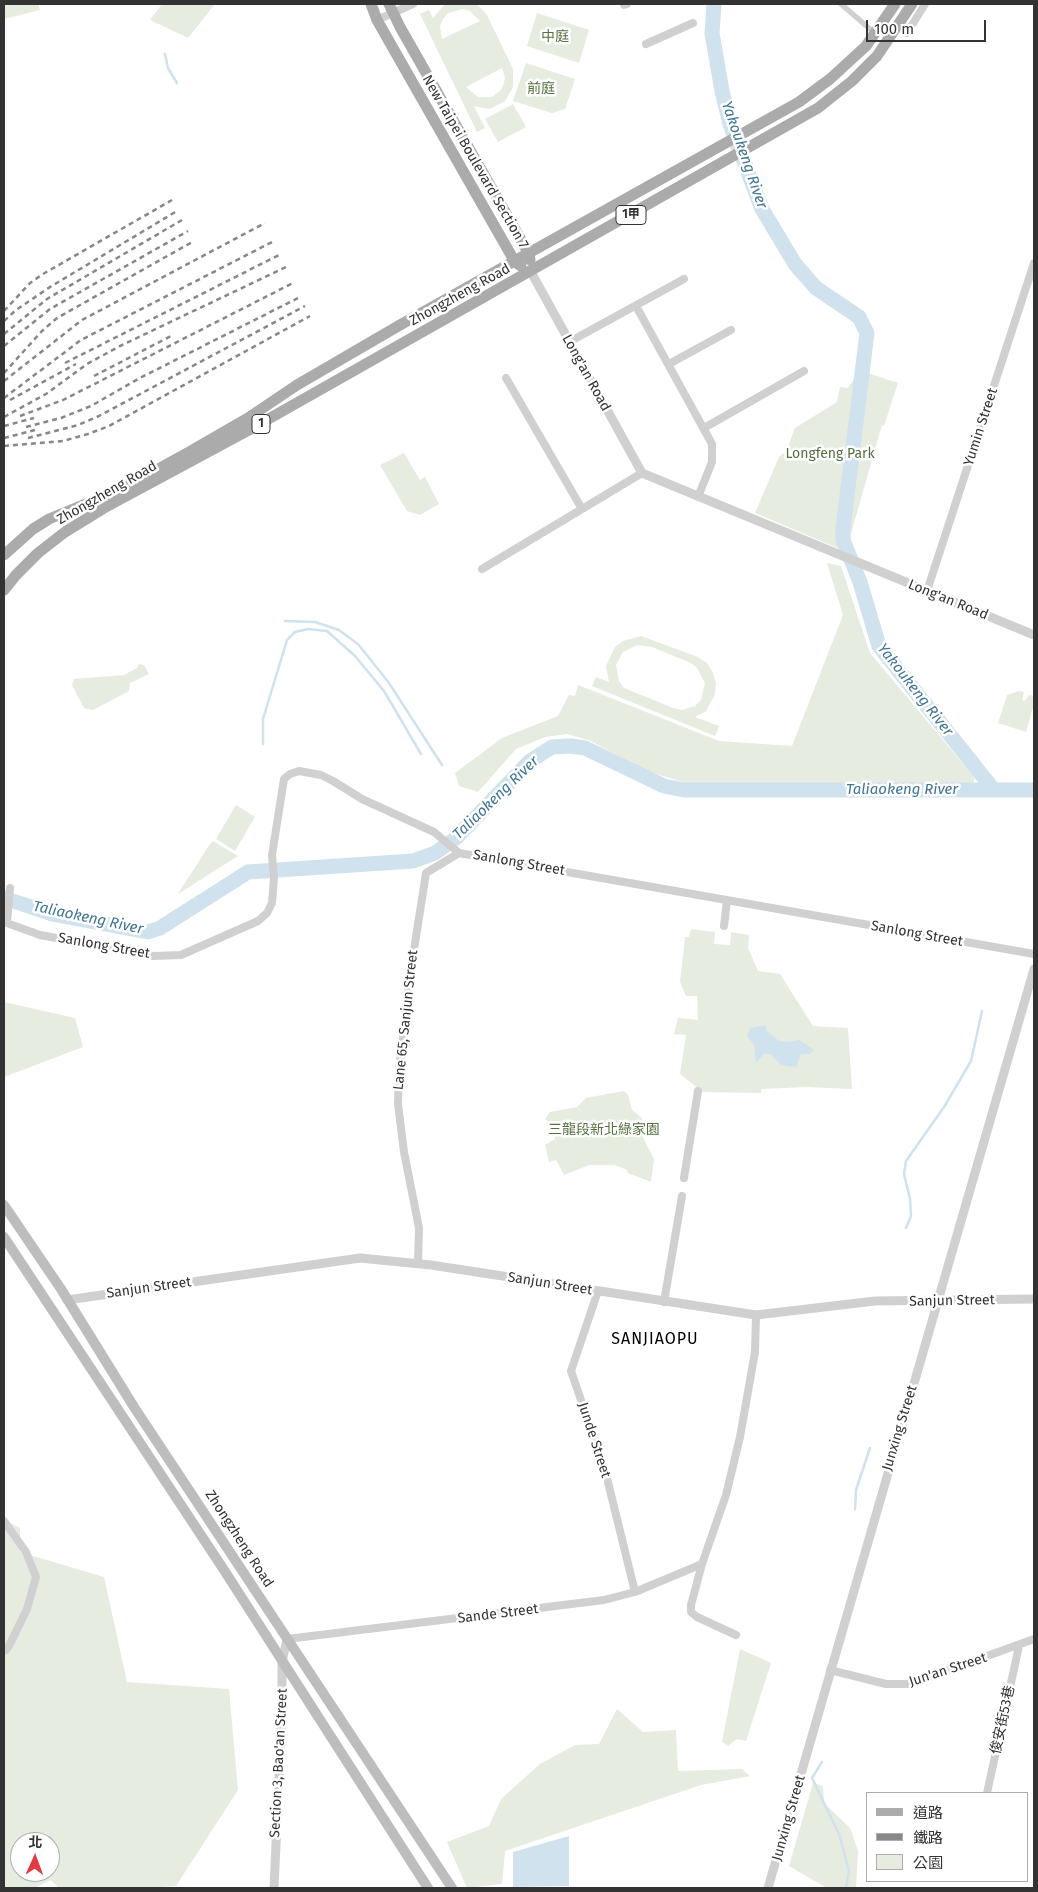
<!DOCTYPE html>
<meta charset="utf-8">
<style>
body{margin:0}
#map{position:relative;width:1038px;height:1892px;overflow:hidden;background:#fff;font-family:"Fira Sans","Noto Sans TC",sans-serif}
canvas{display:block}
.frame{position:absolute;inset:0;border:5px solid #333;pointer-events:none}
.legend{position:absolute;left:866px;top:1792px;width:162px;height:90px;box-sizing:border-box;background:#fff;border:1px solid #adadad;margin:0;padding:6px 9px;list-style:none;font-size:15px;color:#333}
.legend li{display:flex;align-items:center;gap:10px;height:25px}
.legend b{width:25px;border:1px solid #adadad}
.north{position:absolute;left:10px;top:1832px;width:50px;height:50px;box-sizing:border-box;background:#fff;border:1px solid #adadad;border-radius:50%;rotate:2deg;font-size:14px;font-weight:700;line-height:20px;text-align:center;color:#333}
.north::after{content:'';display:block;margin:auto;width:18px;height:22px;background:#e63946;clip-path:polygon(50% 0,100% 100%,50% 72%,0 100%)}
.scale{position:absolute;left:866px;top:20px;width:120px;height:22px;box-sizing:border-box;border:2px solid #333;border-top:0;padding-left:6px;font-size:15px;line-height:18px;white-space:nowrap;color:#333;-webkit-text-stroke:4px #fff;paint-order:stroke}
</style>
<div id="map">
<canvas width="1038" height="1892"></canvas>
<div class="frame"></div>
<ul class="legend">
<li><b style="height:6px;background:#ababab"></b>道路</li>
<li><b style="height:6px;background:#888"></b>鐵路</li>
<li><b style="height:14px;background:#e6ecdf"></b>公園</li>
</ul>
<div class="north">北</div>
<div class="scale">100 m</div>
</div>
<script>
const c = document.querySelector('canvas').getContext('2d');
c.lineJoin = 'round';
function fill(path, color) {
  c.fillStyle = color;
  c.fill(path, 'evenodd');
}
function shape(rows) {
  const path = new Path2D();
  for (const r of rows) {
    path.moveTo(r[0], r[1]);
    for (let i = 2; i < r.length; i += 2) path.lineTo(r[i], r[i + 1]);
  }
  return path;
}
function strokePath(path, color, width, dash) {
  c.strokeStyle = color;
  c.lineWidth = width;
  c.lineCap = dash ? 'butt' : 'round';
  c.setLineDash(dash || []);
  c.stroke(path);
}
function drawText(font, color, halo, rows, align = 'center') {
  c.font = font + ' "Fira Sans","Noto Sans TC",sans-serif';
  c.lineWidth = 5;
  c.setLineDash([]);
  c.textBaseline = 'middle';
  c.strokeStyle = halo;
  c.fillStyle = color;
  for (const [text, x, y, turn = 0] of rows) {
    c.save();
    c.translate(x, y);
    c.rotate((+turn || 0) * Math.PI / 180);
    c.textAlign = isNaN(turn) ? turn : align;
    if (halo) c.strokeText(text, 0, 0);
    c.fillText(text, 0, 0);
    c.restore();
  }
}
fill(shape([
 [7,4,38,4,40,10,4,19,4,5],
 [162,4,215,4,188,38,150,20],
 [445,4,476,4,481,8,487,15,513,69,513,87,505,101,490,109,474,106,485,128,477,132,420,14,429,10,433,18],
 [462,9,470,11,480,21,442,39,440,26,443,19,448,13],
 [502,68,505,77,504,83,501,90,492,97,478,97,466,87],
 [537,13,589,30,579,63,527,46],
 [526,63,575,79,565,109,552,113,513,101],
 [513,104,526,127,498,142,485,119],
 [865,372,898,383,884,426,882,425,850,537,847,531,851,494,843,494,838,533,840,549,755,513,779,457,786,451,795,428,837,402,840,387,848,388,854,379],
 [404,453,420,480,425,477,439,504,420,515,407,511,380,465],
 [827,563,841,566,870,653,974,777,974,782,967,784,692,785,644,770,591,741,567,734,545,737,516,749,478,792,459,786,455,773,502,738,558,716,569,695,575,696,578,685,719,741,792,746,843,615],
 [641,636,698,657,707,663,713,673,716,683,715,694,706,711,695,717,719,726,715,736,592,686,596,677,609,682,606,666,615,647,623,641],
 [637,645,652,647,691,663,697,668,705,683,701,700,695,706,682,710,673,708,624,688,619,681,616,665,623,652],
 [139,664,144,665,149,674,130,683,129,691,93,710,84,708,72,685,74,679,124,675,137,668],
 [1019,691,1024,692,1022,700,1025,701,1029,695,1034,696,1034,704,1026,732,998,723,1007,695],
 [236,805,255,817,235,851,216,839],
 [213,841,238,856,178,894,210,844],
 [691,929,715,932,714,944,730,945,731,932,749,935,748,948,758,971,780,974,813,1026,848,1028,852,1089,806,1087,761,1089,761,1093,703,1092,680,1074,686,1035,674,1034,678,1018,698,1020,697,996,686,996,680,982,685,937,689,937],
 [4,1002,75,1018,83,1047,4,1077],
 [624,1091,628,1095,632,1110,642,1118,639,1130,654,1159,651,1182,628,1173,627,1170,615,1165,589,1165,564,1175,556,1160,549,1162,545,1145,555,1139,553,1126,545,1119,550,1112,577,1107,586,1098],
 [4,1520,20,1528,20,1552,104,1577,127,1682,229,1689,238,1790,176,1886,146,1888,59,1888,51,1880,34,1888,4,1888],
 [20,1842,50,1842,50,1872,20,1872],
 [740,1649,771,1663,746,1741,737,1739,728,1746,722,1742],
 [617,1709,643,1732,676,1730,678,1771,742,1769,750,1776,701,1785,505,1851,502,1884,467,1888,447,1842,489,1826,501,1799,540,1764,575,1745,599,1744],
 [813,1783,823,1786,824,1803,850,1828,858,1851,856,1888,827,1888,789,1866]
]), '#e6ecdf');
fill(shape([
 [766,1025,767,1031,779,1041,789,1042,799,1040,814,1050,810,1054,801,1054,796,1067,781,1065,771,1054,764,1054,756,1063,754,1045,747,1036,750,1028],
 [569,1836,569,1886,513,1887,513,1852]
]), '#cfe2ee');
strokePath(shape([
 [165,54,168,68,177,83],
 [285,621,315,622,339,630,358,644,389,683,442,765],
 [263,744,263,719,287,640,295,632,308,629,327,631,355,656,384,691,421,754],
 [906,1228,911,1216,910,1199,904,1174,906,1161,944,1107,971,1061,982,1011],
 [855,1509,856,1490,870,1448],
 [822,1762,812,1778,839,1834,849,1871,846,1888]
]), '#cfe2ee', 2.5);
strokePath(shape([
 [714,4,712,33,722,91,730,124,762,209,795,264,816,288,859,317,867,333,843,528,843,540,860,582,879,646,993,789],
 [4,898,52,914,148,932,160,928,248,872,413,861,435,853,456,838,530,761,552,747,571,746,585,748,664,786,684,790,1034,790]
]), '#cfe2ee', 15);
strokePath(shape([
 [841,4,870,29]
]), '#d0d0d0', 5.5);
strokePath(shape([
 [624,5,627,4],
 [377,20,413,4],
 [907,33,925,4],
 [646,44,693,23],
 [636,306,712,444,712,462,698,497],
 [569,342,684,279],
 [669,364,731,330],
 [506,378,582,509],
 [704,428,804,371],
 [482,569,642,473],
 [927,591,1034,263],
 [4,922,40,935,153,956,181,955,258,921,267,913,272,903,274,878,272,855,284,779,290,774,299,771,321,775,333,781,362,799,434,832,459,853,1034,954],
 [7,923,10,888],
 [724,926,727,900],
 [684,1178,698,1091],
 [418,1264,419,1228,404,1152,398,1104,399,1070,411,969,426,873,459,853],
 [598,1291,571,1371,605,1470,635,1592],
 [664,1302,682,1196],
 [4,1521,26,1552,36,1577,27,1609,10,1644,6,1650,4,1649],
 [736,1635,697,1617,691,1612,691,1605,702,1564,726,1495,740,1437,755,1352,756,1315],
 [287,1639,604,1600,635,1592,702,1564],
 [830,1670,886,1684,910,1684,1034,1639],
 [987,1793,1019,1646]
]), '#d0d0d0', 8);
strokePath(shape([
 [531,272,642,473,1034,635],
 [67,1300,360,1258,431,1265,756,1315,875,1301,1034,1299],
 [274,1888,282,1712,282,1662,287,1639],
 [768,1888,1034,969]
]), '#d0d0d0', 9);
strokePath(shape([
 [4,1205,61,1289,134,1407,452,1888],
 [4,1237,224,1570,428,1888]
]), '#bdbdbd', 10);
strokePath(shape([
 [371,4,377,20,406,71,515,262,521,266],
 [389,4,400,27,529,254,530,260],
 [4,555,33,529,49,519,122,489,189,452,248,418,297,385,400,325,799,102,830,79,866,46,895,4],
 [4,590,16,575,38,553,65,532,104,508,249,430,818,108,852,81,877,56,912,4]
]), '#ababab', 11);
strokePath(shape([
 [4,311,30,283,43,274,172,200],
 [4,321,16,310,50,287,177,211],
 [4,334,47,299,182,220],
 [4,346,50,309,188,231],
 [65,363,279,255],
 [4,373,42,331,57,318,194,241],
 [94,376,171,336],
 [4,381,82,320,265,223],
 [4,398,81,340,274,241],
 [10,400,76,364],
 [20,416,63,400,293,283],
 [4,417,46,394,87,364,120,346,286,267],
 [4,426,34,418],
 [26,427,61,418,91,406,138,379,300,297],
 [4,438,35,430],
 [28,438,78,425,99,416,305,306],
 [4,446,63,441,88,434,109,426,310,316]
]), '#888', 2.5, [5, 4]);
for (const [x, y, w] of [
 [631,215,30],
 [261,424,18]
]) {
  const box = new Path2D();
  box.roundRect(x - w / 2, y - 9.5, w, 19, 4);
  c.fillStyle = '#fff';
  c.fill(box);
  strokePath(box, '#333', 1);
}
drawText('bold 12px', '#333', null, [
 ["1甲",631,215],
 ["1",261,424]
]);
drawText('14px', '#56703f', '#fff', [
 ["中庭",555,37],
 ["前庭",541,89],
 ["Longfeng Park",830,454],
 ["三龍段新北綠家園",604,1130]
]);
drawText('14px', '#333', '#fff', [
 ["New Taipei Boulevard Section 7",475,162,60],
 ["Zhongzheng Road",460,295,-29],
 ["Long'an Road",586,373,61],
 ["Yumin Street",981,427,-72],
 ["Zhongzheng Road",107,493,-30],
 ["Long'an Road",948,600,22],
 ["Sanlong Street",519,863,10],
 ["Sanlong Street",917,934,10],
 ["Sanlong Street",104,946,10],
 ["Lane 65, Sanjun Street",406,1020,-84],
 ["Sanjun Street",550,1284,9],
 ["Sanjun Street",149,1288,-8],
 ["Sanjun Street",952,1301,-1],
 ["Junxing Street",900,1428,-73],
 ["Junde Street",594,1440,72],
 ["Zhongzheng Road",239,1539,57],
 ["Sande Street",498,1614,-7],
 ["Jun'an Street",948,1670,-18],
 ["俊安街53巷",1003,1720,-78],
 ["Section 3, Bao'an Street",279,1763,-87],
 ["Junxing Street",789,1818,-74]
]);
drawText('italic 15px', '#3f7597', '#fff', [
 ["Yakoukeng River",744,155,71],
 ["Yakoukeng River",915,690,52],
 ["Taliaokeng River",902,790],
 ["Taliaokeng River",496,798,-44],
 ["Taliaokeng River",88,918,12]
]);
c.letterSpacing = '1px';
drawText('16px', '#000', '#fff', [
 ["SANJIAOPU",655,1340]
]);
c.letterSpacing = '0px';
</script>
